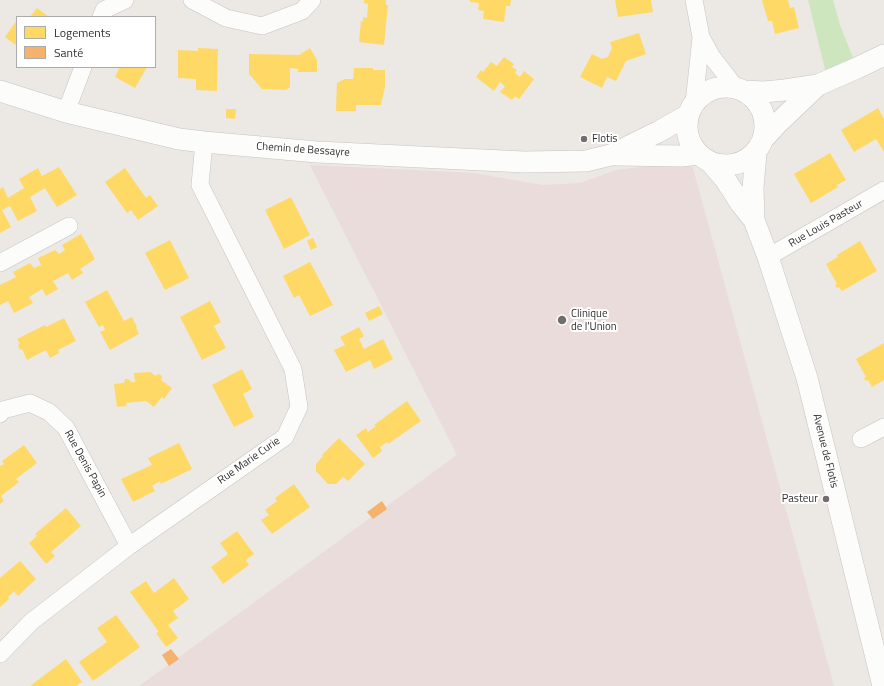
<!DOCTYPE html>
<meta charset="utf-8">
<style>
body{margin:0}
#map{position:relative;width:884px;height:686px;overflow:hidden;background:#ece8e4;font-family:"Titillium Web",sans-serif}
canvas{display:block}
.legend{position:absolute;left:16px;top:16px;width:140px;height:52px;box-sizing:border-box;background:#fff;border:1px solid #ababab;margin:0;padding:5px 7px;list-style:none;font-size:12px;color:#2e2e2e}
.legend li{display:flex;align-items:center;gap:8px;height:20px}
.legend b{width:20px;border:1px solid #ababab}
</style>
<div id="map">
<canvas width="884" height="686"></canvas>
<ul class="legend">
<li><b style="height:11px;background:#ffd966"></b>Logements</li>
<li><b style="height:11px;background:#f6b26b"></b>Santé</li>
</ul>
</div>
<script>
const c = document.querySelector('canvas').getContext('2d');
c.lineJoin = 'round';
function fill(path, color) {
  c.fillStyle = color;
  c.fill(path, 'evenodd');
}
function shape(rows) {
  const path = new Path2D();
  for (const r of rows) {
    if (r.length === 3) {
      path.moveTo(r[0] + r[2], r[1]);
      path.arc(r[0], r[1], r[2], 0, 2 * Math.PI);
      continue;
    }
    path.moveTo(r[0], r[1]);
    for (let i = 2; i < r.length; i += 2) path.lineTo(r[i], r[i + 1]);
  }
  return path;
}
function strokePath(path, color, width, dash) {
  c.strokeStyle = color;
  c.lineWidth = width;
  c.lineCap = dash ? 'butt' : 'round';
  c.setLineDash(dash || []);
  c.stroke(path);
}
function drawText(font, color, halo, rows, align = 'center') {
  c.font = font + ' "Titillium Web",sans-serif';
  c.lineWidth = 4;
  c.setLineDash([]);
  c.textBaseline = 'middle';
  c.strokeStyle = halo;
  c.fillStyle = color;
  for (const [text, x, y, turn = 0] of rows) {
    c.save();
    c.translate(x, y);
    c.rotate((+turn || 0) * Math.PI / 180);
    c.textAlign = isNaN(turn) ? turn : align;
    if (halo) c.strokeText(text, 0, 0);
    c.fillText(text, 0, 0);
    c.restore();
  }
}
fill(shape([
 [691,161,834,686,139,686,457,455,310,165,474,173,542,185,580,183,616,170]
]), '#e9dcdb');
fill(shape([
 [808,0,833,0,840,25,857,68,828,81]
]), '#cee6be');
fill(shape([
 [364,0,386,0,386,5,388,5,384,45,359,42,361,21,363,22,363,17,367,18,368,4,364,3],
 [470,0,511,0,510,6,506,6,504,22,483,19,484,11,478,10,479,3,470,2],
 [615,0,651,0,653,12,618,17],
 [762,0,788,0,790,8,794,7,799,28,775,34,772,21,768,21],
 [37,8,49,17,30,17],
 [17,20,17,46,5,37],
 [639,33,646,54,626,61,616,81,607,77,602,88,580,77,592,54,602,59,608,57,612,48,610,42],
 [198,48,218,49,217,91,196,90,196,79,178,78,178,50,198,51],
 [310,48,317,60,317,72,298,72,298,69,290,68,290,87,286,90,262,89,249,74,249,54,299,55],
 [504,57,514,64,512,67,517,70,515,73,520,77,524,71,534,79,519,99,515,96,512,100,500,92,505,86,500,82,494,91,476,77,481,70,483,72,491,62,497,66],
 [120,67,147,67,135,88,115,77],
 [354,68,373,68,373,70,385,70,385,87,381,105,356,105,356,111,336,111,337,83,345,79,353,79],
 [878,108,884,119,884,152,876,139,854,152,841,130],
 [226,109,236,109,235,119,226,118],
 [830,153,846,180,837,185,838,187,811,203,794,174],
 [59,167,77,195,57,207,45,188,30,197,37,211,18,221,10,206,2,210,11,227,0,233,0,189,3,187,8,198,24,188,19,179,38,168,42,176],
 [125,168,146,198,150,195,158,206,138,220,131,210,127,213,105,182],
 [291,197,310,235,284,249,265,210],
 [81,234,95,259,80,269,83,273,72,280,68,273,53,281,58,289,46,296,42,289,29,297,33,303,14,313,8,301,0,305,0,285,16,277,13,272,30,263,34,268,41,265,38,258,55,250,59,254,65,250,62,245],
 [313,238,317,247,311,250,307,241],
 [170,240,189,278,165,290,145,253],
 [860,241,877,271,842,291,839,287,837,288,835,285,837,284,826,264,838,257,837,255],
 [310,262,333,305,310,316,299,295,294,298,283,276],
 [107,290,124,321,132,317,137,327,136,328,139,334,110,350,100,332,105,330,103,325,99,327,85,302],
 [210,301,221,322,214,326,226,348,202,360,180,317],
 [379,306,383,314,369,321,365,313],
 [64,318,76,341,58,350,59,353,50,358,46,350,27,360,22,349,20,350,18,345,20,344,17,339,45,325,46,327],
 [359,327,364,336,359,339,364,349,383,339,393,359,374,369,370,360,346,372,334,350,345,345,340,337],
 [884,343,884,380,872,387,868,380,866,381,864,378,866,377,856,359],
 [242,369,252,389,243,394,254,417,234,427,212,385],
 [150,372,156,376,158,374,161,375,162,378,161,380,172,388,164,399,162,397,154,407,146,401,126,403,127,406,117,407,114,384,124,383,125,379,127,379,130,380,131,382,135,382,134,373],
 [407,401,421,421,388,444,387,442,380,447,382,451,373,458,356,435,366,428,368,432,376,426,374,425],
 [339,438,365,464,348,481,343,477,336,484,328,484,316,471,316,464,323,456,322,455],
 [179,443,192,469,161,484,160,481,152,486,155,491,133,502,121,479,152,465,148,458],
 [24,445,37,463,16,479,19,482,1,496,4,501,0,504,0,466,4,464,2,461],
 [294,484,310,507,272,534,261,520,269,515,265,510,277,501,275,498],
 [66,508,81,526,51,552,55,556,46,564,29,543,37,536,35,534],
 [237,531,254,554,246,560,249,565,223,584,211,567,228,554,220,543],
 [20,561,36,579,18,596,14,591,8,597,9,599,0,607,0,578],
 [174,578,189,599,173,611,178,618,168,625,178,638,166,647,156,633,159,632,130,592,146,581,154,593],
 [116,615,140,647,93,681,79,662,107,642,97,628],
 [66,659,82,682,76,686,30,686]
]), '#ffd966');
fill(shape([
 [382,501,387,509,373,519,367,512],
 [171,649,179,659,169,666,162,655]
]), '#f6b26b');
const minor = shape([
 [192,0,226,18,262,26,302,11,312,0],
 [101,17,104,10,125,0],
 [701,37,712,57,736,88],
 [694,103,698,66,701,37,694,0],
 [66,112,83,67],
 [768,257,884,190],
 [0,263,69,226],
 [0,414,3,410,30,403,49,412,66,428,129,546],
 [861,439,884,427],
 [0,654,31,622,129,546,285,437,299,407,293,369,200,185,204,142]
]);
const tertiary = shape([
 [726,126,39],
 [0,91,66,112,179,139,204,142,317,152,524,162,586,161,611,155,658,132,688,115],
 [745,91,764,92,785,90,818,85,857,68,884,55],
 [765,137,777,124,818,85],
 [756,153,753,188,754,220,768,257,807,378,883,686],
 [616,155,682,156,698,154],
 [712,164,725,179,741,204,754,220]
]);
strokePath(minor, '#c5c4c5', 18);
strokePath(tertiary, '#c5c4c5', 22);
strokePath(minor, '#fcfcfb', 17);
strokePath(tertiary, '#fcfcfb', 21);
for (const [x, y, r, color] of [
 [584,139,4,"#706f6e"],
 [562,320,5,"#706f6e"],
 [826,499,4,"#706f6e"]
]) {
  const dot = new Path2D();
  dot.arc(x, y, r, 0, 2 * Math.PI);
  c.fillStyle = color;
  c.fill(dot);
  strokePath(dot, '#fff', 1.5);
}
drawText('11px', '#2e2e2e', '#fff', [
 ["Flotis",592,139],
 ["Clinique",571,314],
 ["de l'Union",571,327],
 ["Pasteur",818,499,"right"]
], 'left');
drawText('11px', '#2e2e2e', '#fff', [
 ["Chemin de Bessayre",303,150,4],
 ["Rue Louis Pasteur",826,224,-30],
 ["Avenue de Flotis",825,451,76],
 ["Rue Marie Curie",249,461,-35],
 ["Rue Denis Papin",85,464,61]
]);
</script>
